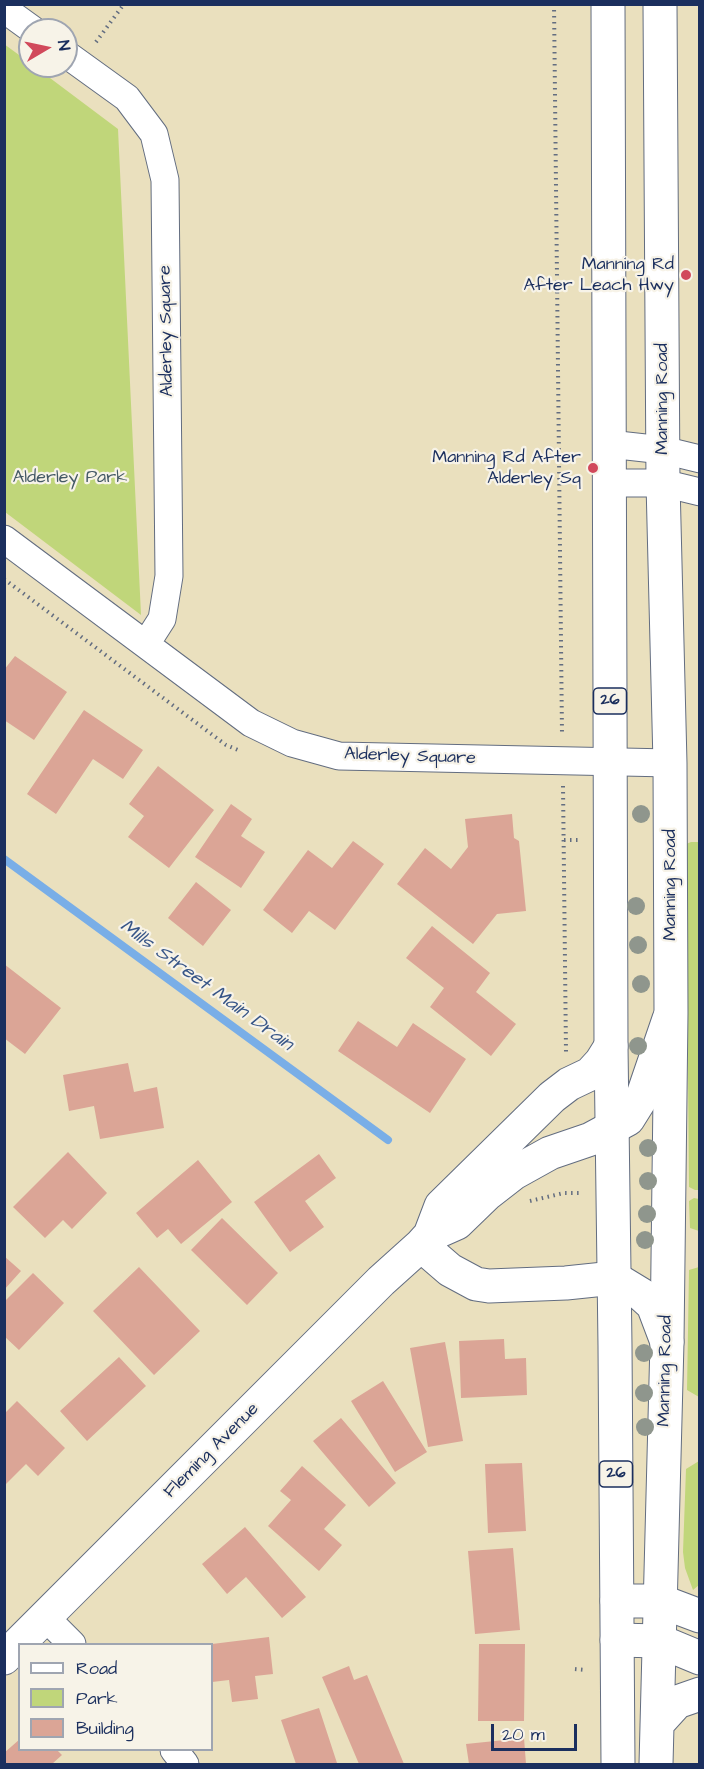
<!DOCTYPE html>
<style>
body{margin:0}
#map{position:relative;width:704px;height:1769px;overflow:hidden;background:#eae0be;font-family:"Architects Daughter",sans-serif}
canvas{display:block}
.frame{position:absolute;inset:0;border:6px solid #1b2f5e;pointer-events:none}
.legend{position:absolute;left:18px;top:1643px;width:195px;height:108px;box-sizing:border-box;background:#f7f3e8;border:2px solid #9fa5b1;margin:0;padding:8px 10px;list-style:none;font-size:18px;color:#1b2f5e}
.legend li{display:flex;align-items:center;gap:12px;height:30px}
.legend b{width:30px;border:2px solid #9fa5b1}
.north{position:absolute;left:18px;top:18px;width:60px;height:60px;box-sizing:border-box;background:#f7f3e8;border:2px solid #9fa5b1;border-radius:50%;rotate:81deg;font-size:16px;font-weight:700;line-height:24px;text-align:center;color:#1b2f5e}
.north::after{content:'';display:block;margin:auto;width:21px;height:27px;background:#d1495b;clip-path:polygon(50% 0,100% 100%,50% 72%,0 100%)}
.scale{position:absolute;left:491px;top:1724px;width:86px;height:27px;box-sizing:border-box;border:3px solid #1b2f5e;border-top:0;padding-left:8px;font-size:18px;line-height:21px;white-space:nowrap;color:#1b2f5e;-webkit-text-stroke:4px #f7f3e8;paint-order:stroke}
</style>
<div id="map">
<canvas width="704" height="1769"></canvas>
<div class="frame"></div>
<ul class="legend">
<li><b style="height:8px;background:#fff"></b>Road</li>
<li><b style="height:16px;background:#c0d67a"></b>Park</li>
<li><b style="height:16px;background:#dba596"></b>Building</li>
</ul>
<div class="north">N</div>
<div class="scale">20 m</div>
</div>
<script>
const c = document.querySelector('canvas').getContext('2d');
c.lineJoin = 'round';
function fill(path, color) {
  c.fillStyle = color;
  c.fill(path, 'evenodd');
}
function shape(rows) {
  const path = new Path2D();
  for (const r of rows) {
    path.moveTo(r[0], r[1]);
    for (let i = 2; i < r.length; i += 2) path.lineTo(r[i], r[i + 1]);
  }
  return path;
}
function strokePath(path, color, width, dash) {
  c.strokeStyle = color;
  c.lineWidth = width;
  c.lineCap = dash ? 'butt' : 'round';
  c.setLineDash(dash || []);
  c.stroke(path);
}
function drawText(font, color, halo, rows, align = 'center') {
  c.font = font + ' "Architects Daughter",sans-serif';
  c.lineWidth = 4.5;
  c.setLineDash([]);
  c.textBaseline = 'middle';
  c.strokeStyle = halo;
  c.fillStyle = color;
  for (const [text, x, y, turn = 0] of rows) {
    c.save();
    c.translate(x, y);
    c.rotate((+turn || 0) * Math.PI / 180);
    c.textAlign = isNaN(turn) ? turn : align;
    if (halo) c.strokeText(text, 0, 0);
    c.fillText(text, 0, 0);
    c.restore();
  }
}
fill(shape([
 [4,44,30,63,30,66,34,66,118,129,141,615,5,512],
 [691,842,699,842,700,1190,695,1190,689,1187,686,844],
 [694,1198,699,1199,699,1231,690,1228,689,1201],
 [699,1267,700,1267,699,1397,687,1390,689,1270],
 [699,1461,699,1585,693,1590,685,1568,683,1552,686,1469]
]), '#c0d67a');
strokePath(shape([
 [4,859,388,1140]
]), '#79aee7', 8);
fill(shape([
 [15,656,67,692,34,740,4,720,4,670],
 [84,710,143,750,123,779,93,759,56,814,27,794],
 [158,766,214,810,169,868,128,837,144,816,129,804],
 [231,804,252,819,241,836,265,852,241,888,195,857],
 [512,814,514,838,519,841,526,911,497,914,473,944,397,884,425,848,451,869,468,847,465,819],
 [353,841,384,864,335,930,309,911,292,933,263,910,308,850,332,868],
 [196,882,231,910,203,946,168,918],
 [432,926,490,973,476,992,516,1024,491,1056,430,1007,444,988,406,958],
 [4,964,61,1008,25,1054,4,1038],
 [358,1021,397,1047,413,1023,466,1059,430,1113,338,1051],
 [128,1063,134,1092,157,1087,164,1128,100,1139,94,1106,69,1111,63,1075],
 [68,1152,107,1193,72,1229,63,1220,45,1238,13,1207],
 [319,1154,336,1178,305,1201,324,1227,290,1252,254,1202],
 [198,1160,232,1202,181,1244,168,1229,157,1238,136,1213],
 [222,1218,278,1273,247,1305,191,1250],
 [4,1256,21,1271,4,1290],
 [139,1267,200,1331,154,1375,93,1311],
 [33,1273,64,1303,19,1350,4,1336,4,1302],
 [504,1339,505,1359,526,1358,527,1395,461,1398,459,1341],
 [445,1342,463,1441,428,1447,410,1348],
 [119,1357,146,1386,87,1441,60,1411],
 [383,1381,427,1452,395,1472,351,1401],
 [17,1401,65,1448,38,1476,26,1464,4,1486,4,1414],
 [341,1418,396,1483,369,1507,313,1441],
 [522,1463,526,1531,488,1533,485,1464],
 [302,1466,346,1505,324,1529,342,1545,319,1571,268,1526,291,1500,280,1491],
 [245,1527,306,1597,282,1618,246,1577,227,1594,202,1564],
 [513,1548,520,1630,475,1634,468,1551],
 [269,1637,273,1674,255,1676,258,1699,232,1702,229,1680,212,1682,212,1644],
 [479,1644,525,1644,524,1721,478,1721],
 [349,1666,354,1680,367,1675,404,1764,359,1764,322,1677],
 [319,1708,337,1763,296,1764,281,1720],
 [524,1738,526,1764,469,1764,466,1744],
 [20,1739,20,1750,57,1750,62,1755,52,1764,4,1764,4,1753]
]), '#dba596');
const street = shape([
 [4,9,33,30],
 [66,54,127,98,154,134,165,180,169,576,162,619,146,644],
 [609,444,663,450,700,459],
 [609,483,663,483,700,492],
 [4,539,251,723,292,743,339,756,670,763],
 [46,1618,72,1644],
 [174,1750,185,1764]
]);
const secondary = shape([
 [430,1235,457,1223,487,1194,514,1173,550,1153,591,1139,628,1119,643,1095,669,1019],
 [421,1245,450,1270,476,1284,489,1286,566,1283,614,1278,642,1295,653,1305,667,1342],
 [617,1601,660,1601,700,1616],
 [617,1640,659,1641,700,1658],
 [4,1658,381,1281,421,1245,430,1235,441,1206,552,1097,569,1084,590,1074,601,1062,611,1046]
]);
const primary = shape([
 [608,4,611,1046,615,1346,618,1764],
 [657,1724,677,1702,700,1694],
 [656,1764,667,1342,671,1013,670,763,663,483,660,4]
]);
strokePath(street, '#636d80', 29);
strokePath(secondary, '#636d80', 35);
strokePath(primary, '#636d80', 35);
strokePath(shape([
 [554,4,562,734],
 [96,42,124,4],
 [4,579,226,745,238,750],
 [563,786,566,1052],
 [564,840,581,840],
 [530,1201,564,1193,582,1193],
 [575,1669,586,1670]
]), '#636d80', 4, [1.5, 4.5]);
strokePath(street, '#fff', 27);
strokePath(secondary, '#fff', 33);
strokePath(primary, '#fff', 33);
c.fillStyle = '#8f968d';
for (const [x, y] of [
 [641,814],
 [636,906],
 [638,945],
 [641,984],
 [638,1046],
 [648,1148],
 [648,1181],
 [647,1214],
 [645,1240],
 [644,1353],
 [644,1393],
 [645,1427]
]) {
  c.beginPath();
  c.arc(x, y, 9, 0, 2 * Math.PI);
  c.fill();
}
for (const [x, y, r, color] of [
 [686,275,6,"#d1495b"],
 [593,468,6,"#d1495b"]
]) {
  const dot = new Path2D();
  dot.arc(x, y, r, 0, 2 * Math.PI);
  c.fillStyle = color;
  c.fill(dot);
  strokePath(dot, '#f7f3e8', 2);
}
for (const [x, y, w] of [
 [610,701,33],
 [616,1474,33]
]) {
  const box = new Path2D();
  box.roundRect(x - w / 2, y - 13, w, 26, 4.5);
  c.fillStyle = '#f7f3e8';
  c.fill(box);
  strokePath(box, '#1b2f5e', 1.5);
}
drawText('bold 16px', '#1b2f5e', null, [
 ["26",610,701],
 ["26",616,1474]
]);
drawText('18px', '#1b2f5e', '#f7f3e8', [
 ["Manning Rd",674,265],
 ["After Leach Hwy",674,286],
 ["Manning Rd After",581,458],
 ["Alderley Sq",581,479]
], 'right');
drawText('18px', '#1b2f5e', '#f7f3e8', [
 ["Alderley Square",167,331,-91],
 ["Manning Road",663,399,-90],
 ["Alderley Square",410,757,2],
 ["Manning Road",671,885,-90],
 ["Manning Road",666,1371,-89],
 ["Fleming Avenue",212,1451,-45]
]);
drawText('18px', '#445965', '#f7f3e8', [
 ["Alderley Park",70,478]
]);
drawText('italic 20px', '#375587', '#f7f3e8', [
 ["Mills Street Main Drain",206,986,36]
]);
</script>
